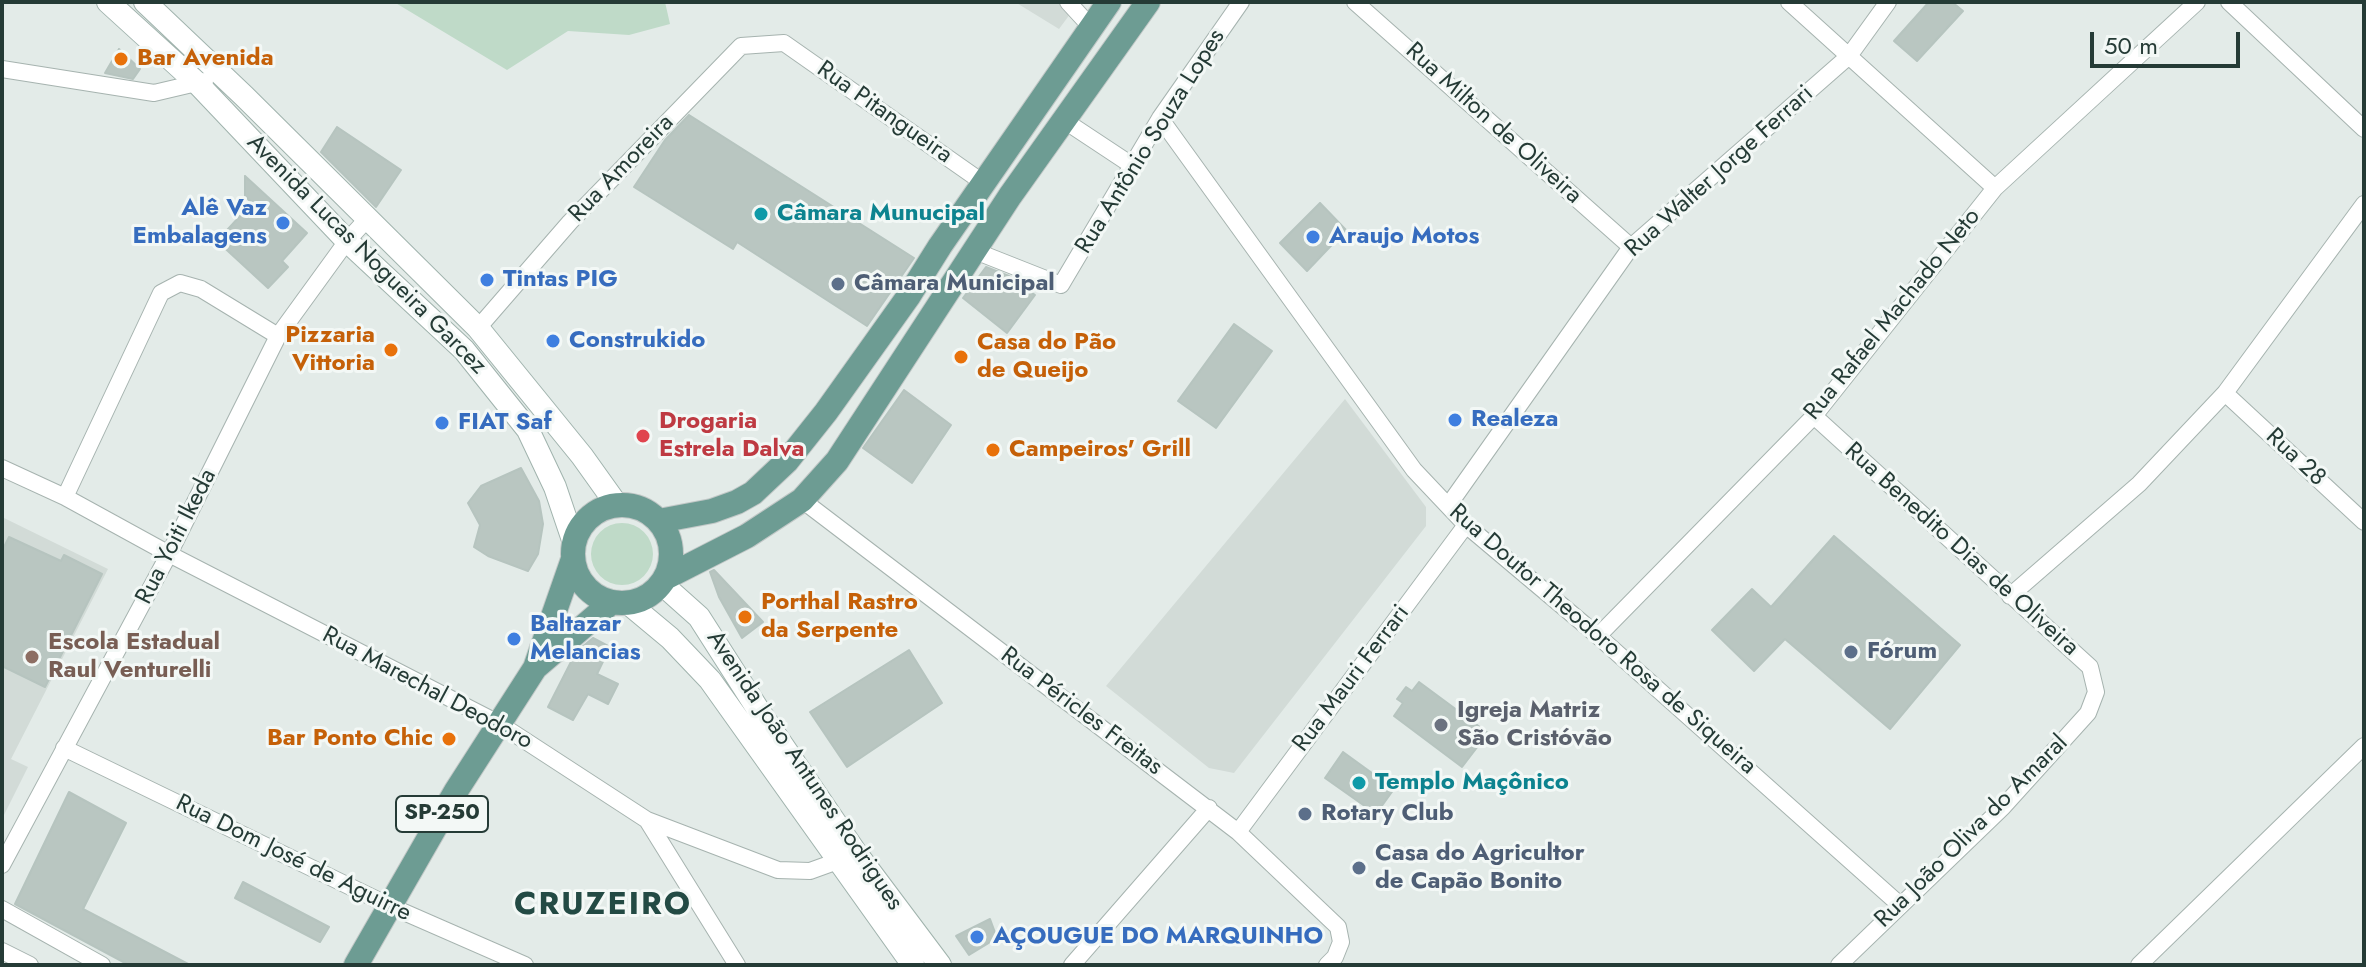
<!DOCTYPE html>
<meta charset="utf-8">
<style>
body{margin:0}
#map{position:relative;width:2366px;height:967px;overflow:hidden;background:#e3ebe8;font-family:Jost,sans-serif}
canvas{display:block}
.frame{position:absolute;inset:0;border:4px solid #253b36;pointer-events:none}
.scale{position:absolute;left:2090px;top:32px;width:150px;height:36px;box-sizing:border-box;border:4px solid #253b36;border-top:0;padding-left:10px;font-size:24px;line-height:28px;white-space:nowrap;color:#253b36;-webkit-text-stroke:6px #f3f8f6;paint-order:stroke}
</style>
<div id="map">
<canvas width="2366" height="967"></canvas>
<div class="frame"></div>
<div class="scale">50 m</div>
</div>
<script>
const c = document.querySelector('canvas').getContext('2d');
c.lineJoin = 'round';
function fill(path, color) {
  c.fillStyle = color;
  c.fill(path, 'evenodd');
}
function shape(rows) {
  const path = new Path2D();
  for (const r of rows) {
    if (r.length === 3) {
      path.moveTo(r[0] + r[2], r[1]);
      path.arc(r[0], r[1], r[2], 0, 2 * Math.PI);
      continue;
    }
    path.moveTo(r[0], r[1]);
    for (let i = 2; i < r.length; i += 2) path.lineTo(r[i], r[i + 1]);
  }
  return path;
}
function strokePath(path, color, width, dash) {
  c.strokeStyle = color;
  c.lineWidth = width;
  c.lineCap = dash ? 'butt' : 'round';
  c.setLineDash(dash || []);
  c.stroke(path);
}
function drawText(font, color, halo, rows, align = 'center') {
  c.font = font + ' Jost,sans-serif';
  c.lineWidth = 6;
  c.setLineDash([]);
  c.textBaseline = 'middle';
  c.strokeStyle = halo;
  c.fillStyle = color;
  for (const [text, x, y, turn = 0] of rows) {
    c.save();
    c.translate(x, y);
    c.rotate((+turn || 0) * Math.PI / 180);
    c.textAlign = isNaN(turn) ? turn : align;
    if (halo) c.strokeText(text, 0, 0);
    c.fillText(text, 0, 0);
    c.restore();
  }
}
fill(shape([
 [1015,2,1079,2,1059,29],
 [1345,399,1426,507,1426,526,1234,773,1209,768,1106,686],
 [2,517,108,569,11,759,28,767,2,819]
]), '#d2dbd7');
fill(shape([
 [394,2,665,2,670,24,629,35,568,31,507,70],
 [622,554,31]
]), '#bfdac8');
const building = shape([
 [1929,2,1952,2,1963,11,1917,61,1894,41,1929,2],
 [119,49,140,69,133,79,105,73,119,49],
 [689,115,914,258,867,326,737,242,733,249,634,187,665,140,689,115],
 [337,127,401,170,376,207,321,152,337,127],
 [245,176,307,233,282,261,288,267,268,288,217,241,252,203,245,196,245,176],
 [1320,203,1346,230,1307,271,1280,243,1320,203],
 [986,267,1009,276,1035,295,1007,333,963,298,986,267],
 [1234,324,1272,351,1216,428,1178,401,1234,324],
 [904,390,951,425,912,483,863,448,904,390],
 [521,468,539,501,543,524,538,554,528,571,488,556,474,547,480,525,468,503,481,486,521,468],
 [1834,536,1960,645,1890,729,1785,639,1754,671,1712,630,1752,589,1771,607,1834,536],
 [9,537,61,561,64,555,102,574,45,687,2,666,2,551,9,537],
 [714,570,763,622,742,638,719,597,710,572,714,570],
 [593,638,610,647,597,674,618,684,608,704,588,694,573,720,548,707,576,652,593,638],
 [909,650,942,703,847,767,810,712,909,650],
 [1419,682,1488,733,1462,767,1394,716,1403,703,1397,699,1406,687,1412,691,1419,682],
 [1343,752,1394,789,1376,814,1325,778,1343,752],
 [69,792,126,823,83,909,190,965,129,965,15,904,69,792],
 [243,882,329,927,320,942,235,898,243,882],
 [990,919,997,938,969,955,956,936,990,919]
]);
fill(building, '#b9c6c1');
strokePath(building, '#b6c4bf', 2);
const street = shape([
 [1068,2,1090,26],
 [1355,2,1631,247],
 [1789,2,1995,188],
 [2229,2,2364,129],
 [2,69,154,93,205,81],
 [1160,118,1414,470,1466,525,1598,636,1900,905],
 [1065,121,1133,166],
 [975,251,1061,285,1160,118,1241,2],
 [478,328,570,222,741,46,784,43,985,184],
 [2225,393,2364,522],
 [1814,416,2090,667,2096,692,2088,713,2003,807,1839,965],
 [2,468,65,497,169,554,498,723,647,820,778,870,810,871,846,858],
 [65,497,161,293,180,283,201,289,278,336],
 [802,500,1238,832,1338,927,1341,942,1335,957,1327,965],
 [1448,506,1631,247,1849,56,1888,2],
 [2010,596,2139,484,2225,393,2364,204],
 [1598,636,1814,416,1995,188,2197,2],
 [64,748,390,906,525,965],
 [647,820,737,965],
 [1238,832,1466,525],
 [2,865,169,554,278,336,347,241,367,219],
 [2,909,102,965],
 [2,951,30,965],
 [1072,965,1209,808],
 [2139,965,2364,746]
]);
const secondary = shape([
 [108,2,198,84,347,241,464,350,528,430,555,487,574,543],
 [145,2,244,96,478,328,582,456,617,505],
 [662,584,699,617,759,711,856,853,940,965],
 [628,603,670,638,710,680,913,965]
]);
const primary = shape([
 [622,554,49],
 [659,521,712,511,737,502,753,493,787,461,826,412,908,297,940,246,1109,2],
 [665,578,747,536,802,500,837,461,1010,196,1148,2],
 [535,668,612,602],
 [356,965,456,791,535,668,573,559]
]);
strokePath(street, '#a6b3af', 18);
strokePath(secondary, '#a0b3ad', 24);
strokePath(primary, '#c2c8c7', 26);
strokePath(street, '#fff', 16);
strokePath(secondary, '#fff', 22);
strokePath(primary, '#6d9c93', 24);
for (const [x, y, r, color] of [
 [121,59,8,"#e8710a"],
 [761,214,8,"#0f9aa8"],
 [283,223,8,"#3f7fe0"],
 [1313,237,8,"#3f7fe0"],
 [487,280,8,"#3f7fe0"],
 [838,284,8,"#5c6f8a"],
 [553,341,8,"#3f7fe0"],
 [391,350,8,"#e8710a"],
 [961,357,8,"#e8710a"],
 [1455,420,8,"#3f7fe0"],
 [442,423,8,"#3f7fe0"],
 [643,436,8,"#e0444e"],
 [993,450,8,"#e8710a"],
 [745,617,8,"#e8710a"],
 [514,639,8,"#3f7fe0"],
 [1851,652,8,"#5c6f8a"],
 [32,657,8,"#8d6e63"],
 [1441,725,8,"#6b7280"],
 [449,739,8,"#e8710a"],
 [1359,783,8,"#0f9aa8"],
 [1305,814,8,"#5c6f8a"],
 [1359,868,8,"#5c6f8a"],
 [977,937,8,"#3f7fe0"]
]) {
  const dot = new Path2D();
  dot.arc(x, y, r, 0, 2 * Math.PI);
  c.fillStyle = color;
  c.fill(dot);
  strokePath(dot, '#f3f8f6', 3);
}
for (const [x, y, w] of [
 [442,814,92]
]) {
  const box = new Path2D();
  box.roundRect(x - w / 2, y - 18, w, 36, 6);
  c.fillStyle = '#f3f8f6';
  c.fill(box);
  strokePath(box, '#253b36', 2);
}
drawText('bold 22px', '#253b36', null, [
 ["SP-250",442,814]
]);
drawText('bold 24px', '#c56008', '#f3f8f6', [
 ["Bar Avenida",137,59],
 ["Pizzaria",375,336,"right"],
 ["Vittoria",375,364,"right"],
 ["Casa do Pão",977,343],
 ["de Queijo",977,371],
 ["Campeiros' Grill",1009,450],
 ["Porthal Rastro",761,603],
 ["da Serpente",761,631],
 ["Bar Ponto Chic",433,739,"right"]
], 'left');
drawText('24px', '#253b36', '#f3f8f6', [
 ["Rua Pitangueira",884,113,35],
 ["Rua Milton de Oliveira",1493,124,42],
 ["Rua Antônio Souza Lopes",1151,142,-58],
 ["Rua Amoreira",622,169,-46],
 ["Rua Walter Jorge Ferrari",1720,172,-42],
 ["Avenida Lucas Nogueira Garcez",366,255,45],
 ["Rua Rafael Machado Neto",1893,315,-51],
 ["Rua 28",2295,458,43],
 ["Rua Yoiti Ikeda",177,537,-63],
 ["Rua Benedito Dias de Oliveira",1961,550,42],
 ["Rua Doutor Theodoro Rosa de Siqueira",1602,640,41],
 ["Rua Mauri Ferrari",1352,679,-53],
 ["Rua Marechal Deodoro",427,689,28],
 ["Rua Péricles Freitas",1081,712,37],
 ["Avenida João Antunes Rodrigues",804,771,56],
 ["Rua João Oliva do Amaral",1972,832,-45],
 ["Rua Dom José de Aguirre",293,859,26]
]);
drawText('bold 24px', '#366cbe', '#f3f8f6', [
 ["Alê Vaz",267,209,"right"],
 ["Embalagens",267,237,"right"],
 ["Araujo Motos",1329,237],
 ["Tintas PIG",503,280],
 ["Construkido",569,341],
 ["Realeza",1471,420],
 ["FIAT Saf",458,423],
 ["Baltazar",530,625],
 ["Melancias",530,653],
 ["AÇOUGUE DO MARQUINHO",993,937]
], 'left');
drawText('bold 24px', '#0d838f', '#f3f8f6', [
 ["Câmara Munucipal",777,214],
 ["Templo Maçônico",1375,783]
], 'left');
drawText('bold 24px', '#4e5e75', '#f3f8f6', [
 ["Câmara Municipal",854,284],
 ["Fórum",1867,652],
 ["Rotary Club",1321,814],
 ["Casa do Agricultor",1375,854],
 ["de Capão Bonito",1375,882]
], 'left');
drawText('bold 24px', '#be3a42', '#f3f8f6', [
 ["Drogaria",659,422],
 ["Estrela Dalva",659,450]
], 'left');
drawText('bold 24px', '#785e54', '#f3f8f6', [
 ["Escola Estadual",48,643],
 ["Raul Venturelli",48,671]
], 'left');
drawText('bold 24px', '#5b616d', '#f3f8f6', [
 ["Igreja Matriz",1457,711],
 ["São Cristóvão",1457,739]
], 'left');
c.letterSpacing = '2px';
drawText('bold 32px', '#234a44', '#f3f8f6', [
 ["CRUZEIRO",603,906]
]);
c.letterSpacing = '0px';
</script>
